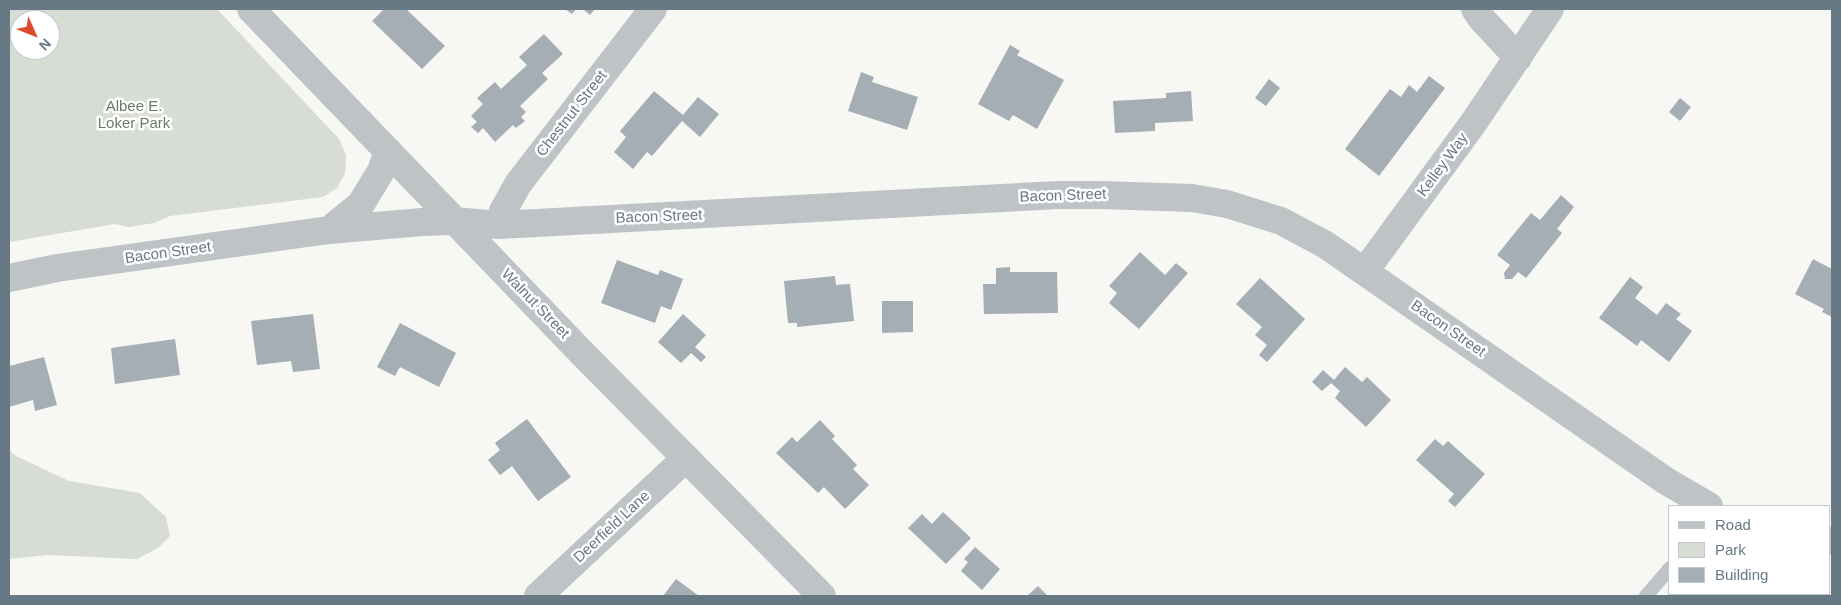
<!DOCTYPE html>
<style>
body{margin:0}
#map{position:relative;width:1841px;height:605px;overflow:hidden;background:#f7f7f4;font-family:Arial,sans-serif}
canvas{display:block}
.frame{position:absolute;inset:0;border:10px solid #677984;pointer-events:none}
.legend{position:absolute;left:1668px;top:505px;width:162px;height:90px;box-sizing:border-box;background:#fff;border:1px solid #c2c9ce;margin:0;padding:6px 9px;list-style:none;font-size:15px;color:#677984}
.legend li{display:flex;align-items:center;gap:10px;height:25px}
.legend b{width:25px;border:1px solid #c2c9ce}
.north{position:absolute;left:10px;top:10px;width:50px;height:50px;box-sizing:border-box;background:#fff;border:1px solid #c2c9ce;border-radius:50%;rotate:134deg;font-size:14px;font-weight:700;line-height:20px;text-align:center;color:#677984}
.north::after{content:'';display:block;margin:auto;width:18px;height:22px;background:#db4b30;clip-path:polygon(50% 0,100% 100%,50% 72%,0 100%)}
</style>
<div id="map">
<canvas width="1841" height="605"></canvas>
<div class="frame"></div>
<ul class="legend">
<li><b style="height:6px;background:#bec3c6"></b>Road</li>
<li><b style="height:14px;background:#d7dcd4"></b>Park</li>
<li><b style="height:14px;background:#a5aeb4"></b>Building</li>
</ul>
<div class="north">N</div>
</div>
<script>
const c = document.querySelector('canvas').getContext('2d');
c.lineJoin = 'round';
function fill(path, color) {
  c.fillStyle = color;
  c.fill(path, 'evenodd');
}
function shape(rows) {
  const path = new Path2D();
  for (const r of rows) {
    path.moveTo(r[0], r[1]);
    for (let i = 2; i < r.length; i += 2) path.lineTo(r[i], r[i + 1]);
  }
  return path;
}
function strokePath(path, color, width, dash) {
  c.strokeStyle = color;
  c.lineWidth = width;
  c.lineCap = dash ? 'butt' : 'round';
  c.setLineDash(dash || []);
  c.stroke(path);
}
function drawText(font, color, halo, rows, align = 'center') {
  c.font = font + ' Arial,sans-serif';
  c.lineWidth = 5;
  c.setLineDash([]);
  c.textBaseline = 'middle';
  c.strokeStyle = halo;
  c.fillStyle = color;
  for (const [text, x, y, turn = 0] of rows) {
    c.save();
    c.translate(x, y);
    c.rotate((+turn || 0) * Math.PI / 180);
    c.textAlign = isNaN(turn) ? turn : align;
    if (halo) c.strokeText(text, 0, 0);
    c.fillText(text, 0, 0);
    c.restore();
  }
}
fill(shape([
 [9,9,217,9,339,139,346,155,345,174,337,188,323,197,170,216,154,223,129,227,115,224,9,242],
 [20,20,50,20,50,50,20,50],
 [9,450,16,456,69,481,140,493,166,517,170,536,158,548,137,559,48,555,9,559]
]), '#d7dcd4');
fill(shape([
 [384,9,406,9,445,46,422,69,372,21],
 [565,9,576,9,572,14],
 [583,9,595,9,590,15],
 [544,34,563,54,542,73,548,79,520,106,526,112,521,117,525,121,516,128,513,125,495,142,483,128,478,133,471,127,477,122,471,116,483,104,477,98,495,82,501,89,527,65,519,57],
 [1010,45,1020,51,1017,55,1064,80,1037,129,1013,115,1009,121,978,104],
 [861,72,874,77,872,82,918,97,907,130,848,111],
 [1429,76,1445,88,1379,176,1345,149,1390,89,1401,97,1409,85,1417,92],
 [1269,79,1280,88,1266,106,1255,98],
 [654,91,683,115,698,97,719,114,700,137,682,121,652,156,647,152,633,169,614,152,626,137,620,131],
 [1191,91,1193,121,1155,123,1155,131,1115,133,1113,101,1166,98,1166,93],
 [1680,98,1691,107,1680,121,1669,112],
 [1561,195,1574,207,1557,229,1562,233,1526,278,1518,272,1512,279,1505,279,1504,273,1510,265,1497,255,1531,213,1540,220],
 [1140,252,1165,275,1176,263,1188,273,1139,329,1109,303,1117,293,1109,286],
 [1813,259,1832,269,1832,317,1822,312,1824,309,1795,294],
 [617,260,658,275,660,270,683,279,671,310,661,306,655,323,601,303],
 [1010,267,1010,272,1057,272,1058,313,984,314,983,284,996,284,996,268],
 [835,276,836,285,850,284,854,321,797,327,797,323,788,323,784,281],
 [1630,277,1643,287,1635,298,1657,315,1666,303,1681,314,1676,319,1692,331,1669,362,1641,340,1637,346,1599,318],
 [1260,278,1305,319,1267,362,1259,355,1267,345,1255,335,1262,327,1236,304],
 [882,301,913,301,913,332,882,333],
 [313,314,320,369,293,372,291,361,257,365,251,321],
 [683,314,706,335,695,347,706,357,701,362,691,353,681,363,658,342],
 [400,323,456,353,439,387,400,367,395,376,377,367],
 [175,339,180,375,115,384,111,348],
 [44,357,57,405,35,411,33,400,9,407,9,366],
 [1345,367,1362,382,1367,377,1391,400,1366,427,1335,398,1340,391,1331,383,1322,391,1312,382,1323,370,1334,380],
 [527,419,571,477,538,501,512,466,500,475,488,460,500,450,495,443],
 [820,420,835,436,832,439,857,465,853,469,869,485,845,509,824,487,818,493,776,453,792,437,797,442],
 [1435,439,1443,446,1448,441,1485,474,1455,507,1448,501,1454,494,1416,460],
 [943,512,971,538,946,564,908,528,922,514,932,524],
 [975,547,1000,569,982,590,961,571,968,562,964,559],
 [676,579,699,596,663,596],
 [1038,586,1048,596,1027,596]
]), '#a5aeb4');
strokePath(shape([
 [1646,596,1670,568]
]), '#bec3c6', 14);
strokePath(shape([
 [1475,9,1481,18,1518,58],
 [499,225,503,211,518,184,653,9],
 [1365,271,1474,122,1550,9],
 [538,596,686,458]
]), '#bec3c6', 28);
strokePath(shape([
 [251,9,580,351,822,596],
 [329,230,361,204,381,171,388,151],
 [9,278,57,268,329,230,422,222,454,221,499,225,1058,195,1101,195,1192,198,1227,204,1281,221,1326,245,1666,481,1709,506],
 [1830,541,1832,541]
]), '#bec3c6', 28);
drawText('15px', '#6c7b66', '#fff', [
 ["Albee E.",134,107],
 ["Loker Park",134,124]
]);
drawText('15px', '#677984', '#fff', [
 ["Chestnut Street",572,114,-52],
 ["Kelley Way",1443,165,-54],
 ["Bacon Street",1063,196,-2],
 ["Bacon Street",659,217,-2],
 ["Bacon Street",168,253,-8],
 ["Walnut Street",535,304,46],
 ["Bacon Street",1448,329,35],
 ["Deerfield Lane",612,527,-43]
]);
</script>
